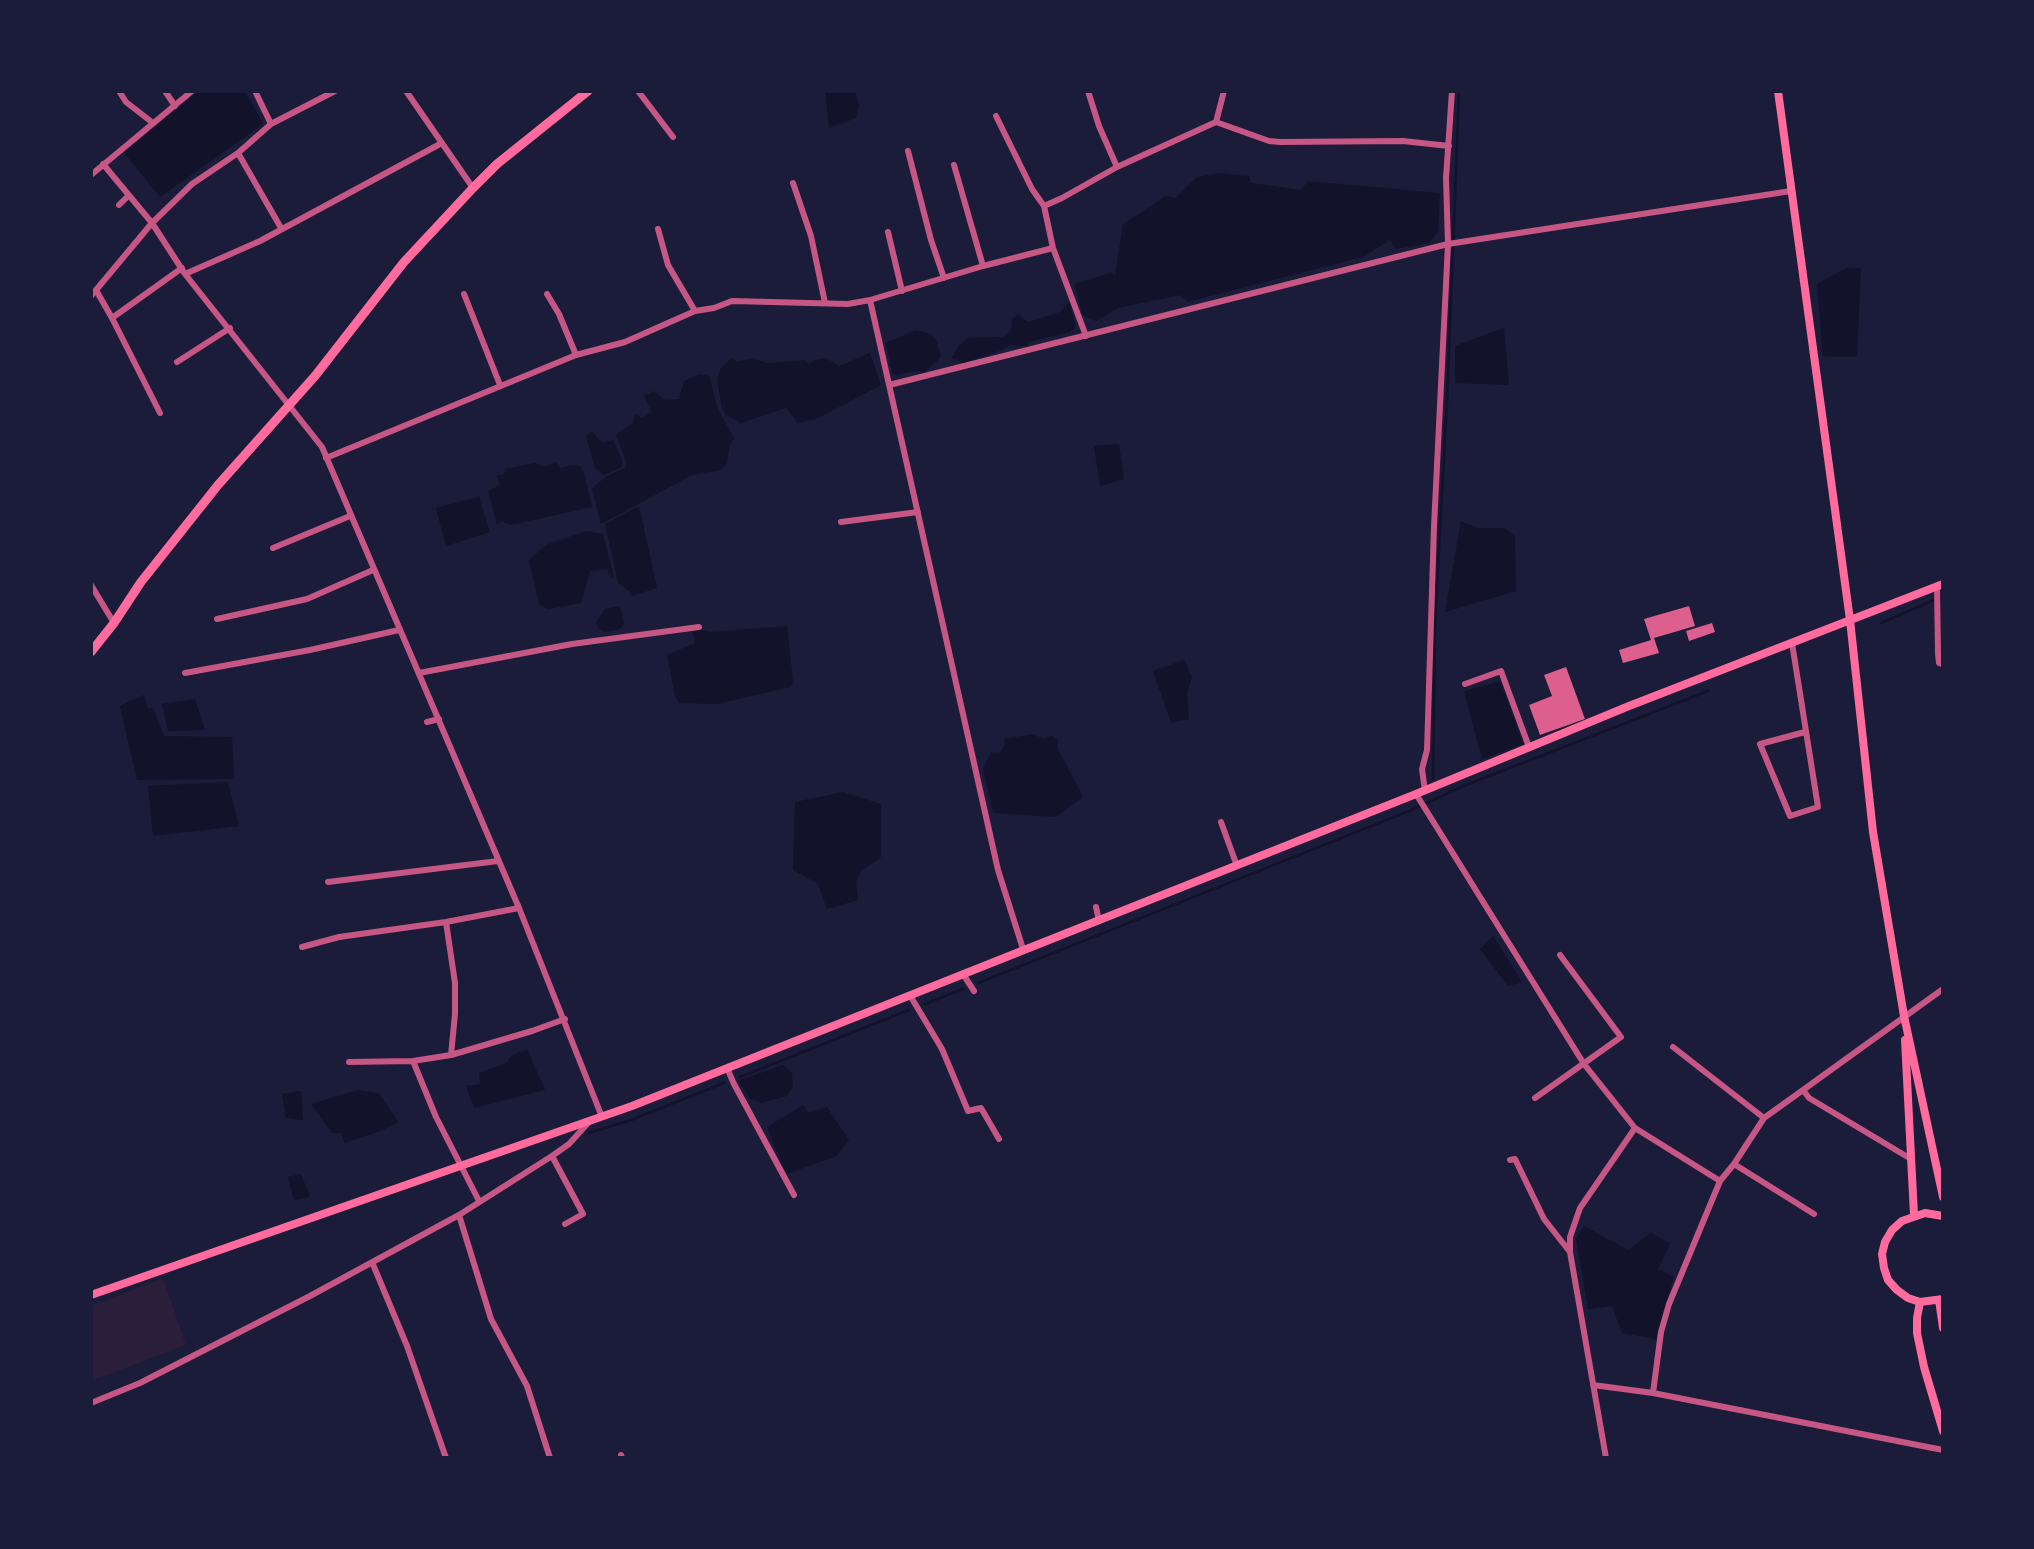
<!DOCTYPE html>
<style>
body{margin:0}
#map{position:relative;width:2034px;height:1549px;overflow:hidden;background:#1b1b3a;font-family:"Work Sans",sans-serif}
canvas{display:block}
.frame{position:absolute;inset:0;border:93px solid #1b1b3a;pointer-events:none}
</style>
<div id="map">
<canvas width="2034" height="1549"></canvas>
<div class="frame"></div>
</div>
<script>
const c = document.querySelector('canvas').getContext('2d');
c.lineJoin = 'round';
function fill(path, color) {
  c.fillStyle = color;
  c.fill(path, 'evenodd');
}
function shape(rows) {
  const path = new Path2D();
  for (const r of rows) {
    path.moveTo(r[0], r[1]);
    for (let i = 2; i < r.length; i += 2) path.lineTo(r[i], r[i + 1]);
  }
  return path;
}
function strokePath(path, color, width, dash) {
  c.strokeStyle = color;
  c.lineWidth = width;
  c.lineCap = dash ? 'butt' : 'round';
  c.setLineDash(dash || []);
  c.stroke(path);
}
fill(shape([
 [163,1278,186,1345,91,1381,91,1306]
]), '#2a1e3b');
fill(shape([
 [199,91,245,91,263,124,160,197,124,153],
 [825,91,855,91,859,106,856,118,829,128],
 [1219,173,1249,176,1251,183,1301,190,1308,181,1440,193,1438,232,1429,243,1396,249,1390,240,1363,257,1187,302,1180,295,1118,308,1096,321,1082,315,1075,284,1110,273,1115,276,1123,224,1166,196,1175,198,1197,177],
 [1847,268,1861,268,1857,357,1823,356,1817,284],
 [1069,302,1076,327,1070,332,1028,342,1027,346,1010,345,1002,350,964,363,952,358,958,346,968,338,1002,337,1011,331,1012,319,1018,314,1028,322,1060,312],
 [1504,328,1509,385,1455,383,1455,346],
 [916,330,931,334,937,342,941,357,923,374,920,371,893,375,886,343],
 [870,353,881,385,816,419,798,423,786,408,741,423,726,415,722,409,717,380,721,368,730,359,733,358,737,362,753,358,767,363,805,360,809,364,814,360,826,358,839,366],
 [700,374,709,376,718,409,734,438,729,449,727,464,721,470,692,475,601,524,592,488,607,476,626,467,626,462,616,434,633,423,636,414,642,418,652,412,644,396,654,391,664,400,679,399,684,381],
 [592,432,602,443,613,440,622,460,622,467,604,475,595,468,586,437,588,433],
 [1119,444,1124,479,1100,486,1094,446],
 [556,462,561,468,572,465,580,466,584,472,592,507,511,525,501,521,497,524,488,491,500,485,496,476,504,474,505,469,535,463,545,467],
 [479,497,490,532,446,546,436,508],
 [639,506,657,588,631,596,629,591,618,583,605,524],
 [1461,521,1478,528,1505,528,1515,536,1516,591,1445,612],
 [586,531,603,534,614,577,611,579,607,569,590,571,581,603,548,609,539,604,529,560,546,545],
 [620,606,624,624,620,629,605,632,598,628,596,623,605,609],
 [787,626,793,681,791,687,716,704,679,703,675,696,667,655,695,643,693,632,698,630,711,632],
 [1184,660,1192,677,1187,693,1189,719,1171,723,1153,671],
 [1500,681,1523,744,1482,759,1464,691],
 [144,695,148,709,153,708,164,736,232,737,234,779,137,780,120,706],
 [195,699,205,730,168,731,162,704],
 [1033,734,1043,739,1052,736,1058,740,1058,749,1083,797,1056,817,993,813,983,769,991,752,999,753,1004,747,1005,739],
 [228,782,239,826,153,836,148,786],
 [843,792,881,804,881,857,860,872,856,882,858,900,827,909,818,884,793,870,795,802],
 [1493,936,1522,982,1508,986,1480,949],
 [527,1049,545,1090,474,1108,466,1086,480,1084,479,1073,507,1063,511,1056],
 [783,1065,792,1073,793,1087,787,1096,761,1103,751,1099,738,1081],
 [357,1090,379,1093,398,1122,381,1131,345,1143,341,1133,332,1133,311,1104],
 [301,1091,303,1120,286,1118,282,1094],
 [803,1105,809,1113,827,1107,849,1140,837,1156,786,1174,767,1127],
 [301,1174,310,1197,294,1200,288,1177],
 [1584,1226,1628,1250,1651,1233,1670,1243,1658,1269,1674,1277,1656,1339,1622,1333,1612,1306,1588,1309,1576,1239]
]), '#12122b');
strokePath(shape([
 [1881,623,1943,596],
 [1433,779,1435,622,1447,401,1459,91],
 [978,983,1409,811,1466,785,1708,691],
 [925,1004,963,989],
 [740,1077,909,1010],
 [589,1133,631,1120,724,1083]
]), '#12122b', 2.5);
fill(shape([
 [1689,606,1695,626,1654,638,1659,653,1623,663,1619,650,1651,640,1644,619],
 [1712,623,1715,632,1689,641,1686,631],
 [1566,667,1585,719,1540,735,1529,705,1552,696,1544,675]
]), '#dd5f8e');
strokePath(shape([
 [119,91,126,102,153,123],
 [165,91,175,106],
 [255,91,271,124],
 [406,91,473,188],
 [638,91,673,137],
 [1088,91,1099,126,1117,167],
 [996,116,1032,189,1044,206,1053,248,1086,336],
 [1216,122,1224,91],
 [908,151,931,240,944,278],
 [238,153,281,228],
 [103,164,152,223,185,274,322,447,519,908,602,1117],
 [954,165,983,266],
 [91,175,192,91],
 [793,183,811,236,825,303],
 [119,205,129,195],
 [1044,206,1062,198,1117,167,1216,122,1269,141,1280,142,1403,141,1449,146],
 [658,229,668,265,695,311],
 [888,232,902,291],
 [185,274,260,241,440,144],
 [96,290,112,318,160,413],
 [464,294,500,385],
 [547,294,559,314,576,355],
 [91,296,152,223,192,184,238,153,271,124,335,91],
 [870,300,998,870,1023,949],
 [112,318,182,268],
 [177,362,230,328],
 [889,385,1448,244,1791,191],
 [326,458,576,355,625,342,695,311,714,308,732,301,848,304,870,300,983,266,1053,248],
 [841,522,918,512],
 [273,548,350,516],
 [91,585,114,623],
 [1937,586,1938,654,1939,663,1943,664],
 [217,619,307,599,373,570],
 [1792,643,1818,807,1790,816,1760,744,1805,732],
 [185,673,310,650,399,630],
 [419,673,572,644,699,627],
 [1465,684,1501,671,1529,747],
 [427,722,439,719],
 [1425,791,1422,769,1427,750,1434,526,1448,244,1446,178,1452,91],
 [1416,794,1584,1064,1635,1128,1720,1181],
 [1221,822,1237,866],
 [328,882,498,861],
 [1096,907,1099,921],
 [446,922,455,983,455,1014,451,1055],
 [302,947,339,937,446,922,519,908],
 [963,974,974,991],
 [911,997,942,1049,968,1111,981,1108,999,1139],
 [1673,1047,1764,1118],
 [413,1061,436,1117,479,1201],
 [349,1062,413,1061,451,1055,532,1031,565,1019],
 [727,1068,734,1084,794,1195],
 [1535,1098,1621,1037,1560,955],
 [552,1156,583,1214,565,1224],
 [1911,1159,1809,1098,1803,1090,1943,989],
 [1510,1160,1515,1159,1544,1219,1570,1252],
 [1734,1164,1814,1214],
 [459,1215,491,1319,527,1386,550,1458],
 [372,1262,407,1346,446,1458],
 [1593,1385,1653,1393,1661,1332,1669,1304,1720,1181,1734,1164,1764,1118,1803,1090],
 [1653,1393,1943,1450],
 [91,1403,140,1383,310,1296,459,1215,552,1156,569,1144,589,1122],
 [621,1455,622,1458],
 [1606,1458,1570,1252,1570,1237,1580,1208,1635,1128]
]), '#c65784', 6);
strokePath(shape([
 [1778,91,1850,620,1873,832,1904,1016,1943,1197],
 [1905,1040,1914,1215],
 [1943,1216,1925,1213,1902,1221,1892,1230,1885,1242,1882,1254,1884,1268,1888,1280,1897,1290,1908,1298,1920,1302,1943,1299],
 [91,1295,632,1106,1416,794,1629,706,1943,584],
 [1939,1300,1943,1328],
 [1920,1302,1917,1318,1917,1333,1924,1367,1943,1431]
]), '#ff6b9d', 8);
strokePath(shape([
 [91,652,114,623,141,582,218,485,315,376,404,262,473,188,497,164,588,91]
]), '#ff6b9d', 9);
</script>
